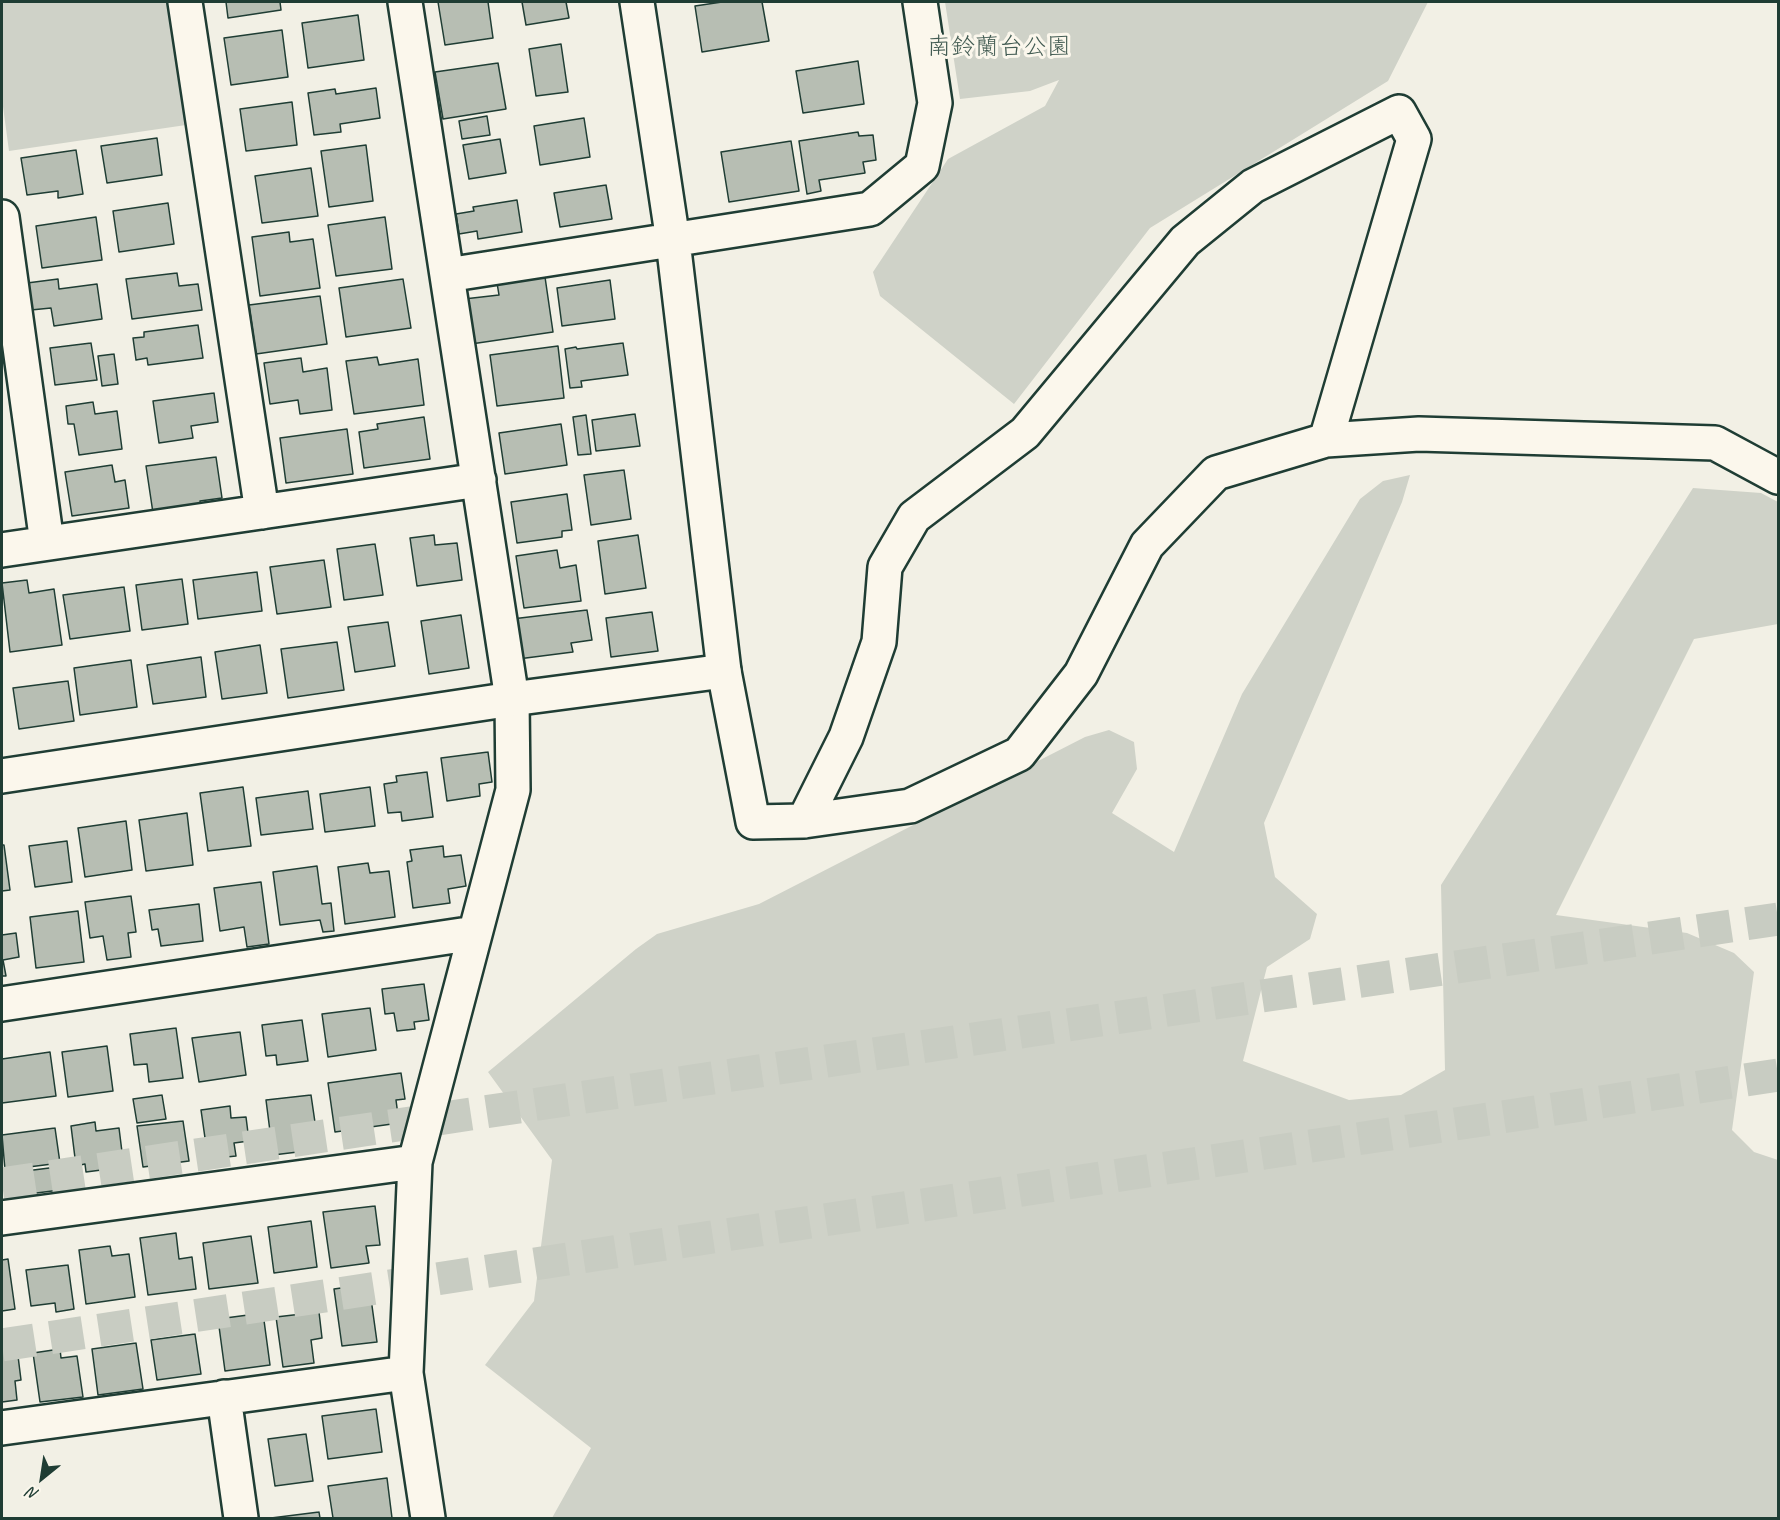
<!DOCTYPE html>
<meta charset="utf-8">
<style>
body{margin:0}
#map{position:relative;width:1780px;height:1520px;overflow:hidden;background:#f2f0e5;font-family:Caveat,sans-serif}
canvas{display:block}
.frame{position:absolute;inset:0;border:3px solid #1f3d34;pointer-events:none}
.north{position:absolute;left:12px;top:1448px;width:60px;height:60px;-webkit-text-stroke:4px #fbf7ec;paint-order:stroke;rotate:210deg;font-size:16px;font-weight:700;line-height:24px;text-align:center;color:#1f3d34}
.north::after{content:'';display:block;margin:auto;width:21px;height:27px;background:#1f3d34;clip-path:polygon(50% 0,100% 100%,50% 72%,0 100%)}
</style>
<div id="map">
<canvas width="1780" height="1520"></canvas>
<div class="frame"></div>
<div class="north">N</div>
</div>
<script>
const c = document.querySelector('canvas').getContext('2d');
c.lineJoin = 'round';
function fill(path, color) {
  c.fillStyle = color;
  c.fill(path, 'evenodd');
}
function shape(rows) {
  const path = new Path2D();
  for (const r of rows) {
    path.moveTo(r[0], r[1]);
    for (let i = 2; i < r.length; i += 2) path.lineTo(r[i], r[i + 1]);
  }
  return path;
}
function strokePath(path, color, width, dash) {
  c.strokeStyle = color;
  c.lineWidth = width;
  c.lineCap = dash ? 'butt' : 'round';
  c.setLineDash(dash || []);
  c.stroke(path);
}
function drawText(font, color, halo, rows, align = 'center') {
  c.font = font + ' Caveat,"Klee One",sans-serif';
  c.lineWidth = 6;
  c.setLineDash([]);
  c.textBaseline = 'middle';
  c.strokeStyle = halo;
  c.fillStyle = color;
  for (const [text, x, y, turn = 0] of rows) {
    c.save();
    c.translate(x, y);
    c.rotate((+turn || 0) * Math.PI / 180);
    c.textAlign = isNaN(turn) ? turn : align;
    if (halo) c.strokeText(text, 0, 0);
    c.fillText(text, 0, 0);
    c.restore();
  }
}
fill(shape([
 [2,2,170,2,186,125,9,151,2,99],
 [945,2,1428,2,1388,81,1150,228,1014,404,880,296,873,272,948,159,1045,106,1059,80,1030,91,960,99],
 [1410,475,1402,502,1264,823,1275,877,1317,914,1310,939,1267,967,1243,1061,1349,1100,1401,1095,1445,1070,1441,885,1693,488,1761,493,1778,502,1778,624,1694,639,1556,915,1687,933,1734,953,1754,972,1732,1130,1754,1152,1778,1160,1778,1518,552,1518,591,1448,485,1365,534,1301,552,1160,488,1072,636,949,657,934,759,904,1085,737,1109,730,1134,742,1137,769,1112,813,1174,852,1242,694,1360,499,1383,481]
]), '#cfd2c8');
const building = shape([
 [226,2,280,2,281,10,228,18,226,2],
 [438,2,488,2,493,38,445,45,438,2],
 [522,2,566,2,569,18,526,25,522,2],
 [722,2,762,2,769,41,702,52,695,6,722,2],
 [358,15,364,60,308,68,302,23,358,15],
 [282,30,288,77,231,85,224,38,282,30],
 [561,44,568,92,536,96,529,49,561,44],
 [858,61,864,104,803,113,796,71,858,61],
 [498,63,506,109,443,119,435,72,498,63],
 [376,88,380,118,340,124,341,132,314,135,308,93,335,89,336,94,376,88],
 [292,102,297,145,246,151,240,109,292,102],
 [487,116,490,135,462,139,459,121,487,116],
 [584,118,590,157,540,165,534,126,584,118],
 [858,132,859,136,873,135,876,160,863,162,865,173,819,180,821,191,807,194,799,141,858,132],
 [157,138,162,175,107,183,101,146,157,138],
 [500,139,506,173,469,179,463,145,500,139],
 [791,141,799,191,729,202,721,152,791,141],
 [366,145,373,201,329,207,321,151,366,145],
 [76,150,83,194,58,198,58,191,27,195,21,158,76,150],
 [311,168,318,216,262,223,255,176,311,168],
 [606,185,612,219,560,227,554,193,606,185],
 [517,200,522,232,478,239,477,231,459,234,456,214,474,211,473,207,517,200],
 [168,203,174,244,119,252,113,211,168,203],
 [96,217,102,260,42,268,36,226,96,217],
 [385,217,392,269,336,276,328,225,385,217],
 [289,232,290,242,313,239,320,288,260,296,252,237,289,232],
 [177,273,179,286,198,284,202,310,132,319,126,279,177,273],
 [545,277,553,332,471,344,464,299,499,295,497,283,545,277],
 [58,279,59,289,97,284,102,319,54,326,51,308,31,310,27,283,58,279],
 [403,279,411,328,346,337,339,288,403,279],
 [610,280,615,319,562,326,557,288,610,280],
 [320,296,327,344,256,354,249,305,320,296],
 [198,325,203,358,148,365,147,358,136,360,133,338,144,337,144,332,198,325],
 [91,343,97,380,55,385,50,348,91,343],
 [623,343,628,375,581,381,582,387,570,388,565,349,576,347,577,349,623,343],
 [558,346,564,398,497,406,490,355,558,346],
 [114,354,118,384,102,386,98,356,114,354],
 [377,357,379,365,418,359,424,405,354,414,346,361,377,357],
 [301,358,303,372,327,368,332,410,300,414,298,400,270,404,264,363,301,358],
 [214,393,218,422,191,426,193,438,159,443,153,401,214,393],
 [93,402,95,414,117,411,122,449,79,455,74,424,68,424,66,406,93,402],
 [635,414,640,446,596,451,592,420,635,414],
 [586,415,591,454,578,455,573,417,586,415],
 [424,417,430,459,364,468,359,432,378,429,377,424,424,417],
 [561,424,567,465,505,474,499,433,561,424],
 [347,429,353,474,286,483,280,438,347,429],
 [216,457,222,498,200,501,201,507,153,513,146,466,216,457],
 [112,465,115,482,125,480,129,508,72,516,65,472,112,465],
 [624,470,631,519,591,525,584,475,624,470],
 [567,494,572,530,562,531,562,537,517,543,511,502,567,494],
 [434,535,435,545,457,543,462,580,417,586,410,538,434,535],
 [638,535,646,588,605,594,598,541,638,535],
 [375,544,383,595,344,600,337,549,375,544],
 [557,550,560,568,576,565,581,601,524,608,516,556,557,550],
 [324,560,331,607,277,614,270,567,324,560],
 [257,572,262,611,198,619,193,580,257,572],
 [182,579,188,624,142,630,136,585,182,579],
 [27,580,29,593,54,589,62,645,10,652,2,583,27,580],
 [124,587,130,631,70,639,63,595,124,587],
 [587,610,592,640,571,643,573,652,518,659,512,619,587,610],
 [652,612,658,651,611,657,606,618,652,612],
 [461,615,469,668,429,674,421,621,461,615],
 [388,622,395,666,355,672,348,627,388,622],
 [337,642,344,690,288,698,281,649,337,642],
 [260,645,267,693,222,699,215,652,260,645],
 [201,657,206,697,153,704,147,665,201,657],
 [131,660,137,707,80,715,74,668,131,660],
 [68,681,74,721,19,729,13,688,68,681],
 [488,752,492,782,479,784,480,796,447,801,441,758,488,752],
 [427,772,433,817,402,821,401,812,388,813,384,784,397,782,396,776,427,772],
 [243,787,251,846,208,851,200,793,243,787],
 [370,787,375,826,325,832,320,794,370,787],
 [308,791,313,829,261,835,256,798,308,791],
 [187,813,193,865,146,871,139,820,187,813],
 [126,821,132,870,85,877,78,828,126,821],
 [67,841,72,882,35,887,29,846,67,841],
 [2,845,4,845,10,890,2,891,2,845],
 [443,846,444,857,461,855,466,886,448,889,450,903,413,908,407,862,412,861,410,850,443,846],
 [368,863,370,873,389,871,395,917,345,924,338,867,368,863],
 [317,866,322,904,331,903,334,931,323,932,320,920,280,925,273,872,317,866],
 [261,882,269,944,247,947,244,927,220,931,214,888,261,882],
 [131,896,136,932,128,933,131,957,107,960,103,936,90,938,85,902,131,896],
 [199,904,203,941,161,946,158,929,152,930,149,910,199,904],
 [78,911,84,962,36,968,30,917,78,911],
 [16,933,19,957,3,960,6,976,2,976,2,935,16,933],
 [424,984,429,1020,414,1022,415,1029,397,1031,394,1013,385,1014,382,989,424,984],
 [370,1008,376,1050,328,1057,322,1014,370,1008],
 [302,1020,308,1061,277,1065,276,1055,266,1056,262,1025,302,1020],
 [176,1028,183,1078,149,1082,147,1064,134,1065,130,1034,176,1028],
 [240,1032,246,1075,199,1082,192,1038,240,1032],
 [107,1046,113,1091,68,1097,62,1052,107,1046],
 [50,1052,56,1096,2,1103,2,1059,50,1052],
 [401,1073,405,1099,396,1100,399,1123,335,1132,328,1083,401,1073],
 [162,1095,166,1119,137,1123,133,1099,162,1095],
 [311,1095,318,1143,305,1144,306,1151,273,1155,266,1100,311,1095],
 [230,1106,231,1118,246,1117,249,1141,234,1143,236,1156,208,1159,201,1110,230,1106],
 [183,1121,189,1161,143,1167,137,1126,183,1121],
 [95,1122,96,1131,119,1128,123,1160,108,1161,109,1169,86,1172,85,1164,76,1166,71,1126,95,1122],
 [55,1128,60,1163,5,1170,2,1135,55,1128],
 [57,1167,60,1190,13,1196,10,1173,57,1167],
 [375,1206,380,1245,366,1246,369,1263,331,1268,323,1212,375,1206],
 [311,1221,317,1267,274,1273,268,1227,311,1221],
 [176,1233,179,1259,192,1257,196,1289,148,1295,140,1238,176,1233],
 [251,1236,258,1283,209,1289,203,1243,251,1236],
 [110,1246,112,1256,129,1254,135,1297,86,1304,79,1250,110,1246],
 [8,1259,15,1309,2,1311,2,1260,8,1259],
 [68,1265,74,1309,56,1312,55,1303,31,1306,26,1270,68,1265],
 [369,1284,377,1342,342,1346,334,1289,369,1284],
 [319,1312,322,1338,311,1340,314,1363,283,1367,276,1317,319,1312],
 [263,1313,270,1365,225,1371,218,1319,263,1313],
 [195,1334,201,1374,157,1380,151,1340,195,1334],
 [16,1340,21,1380,15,1381,17,1400,2,1402,2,1342,16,1340],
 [136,1343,143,1389,98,1395,92,1349,136,1343],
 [60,1349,61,1358,77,1356,83,1397,40,1402,33,1353,60,1349],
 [376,1409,382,1452,328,1459,322,1416,376,1409],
 [306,1434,313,1481,275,1486,268,1439,306,1434],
 [387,1478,392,1518,333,1518,328,1486,387,1478],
 [319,1512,320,1518,269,1518,271,1518,319,1512]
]);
fill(building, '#b7beb3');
strokePath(building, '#1f3d34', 1.5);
strokePath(shape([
 [2,1184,1778,919],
 [2,1345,1778,1075]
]), '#c8ccc2', 33, [33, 16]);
const minor = shape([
 [185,2,262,512],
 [405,2,512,699,513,790,415,1162,406,1373,428,1518],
 [637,2,673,241,724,671,753,822,804,821,910,806,1019,754,1081,674,1147,545,1216,473,1326,440,1419,434,1715,443,1778,477],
 [2,217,47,543],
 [447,275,870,209,922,166,935,103,920,2],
 [2,550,479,480],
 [804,821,846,737,879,642,885,567,914,517,1025,433,1185,241,1253,186,1399,112,1414,139,1326,440],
 [2,1004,475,933],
 [2,1218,415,1162],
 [224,1397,241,1518],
 [2,1428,406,1373]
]);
const tertiary = shape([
 [2,776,512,699,724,671]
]);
strokePath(minor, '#1f3d34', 38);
strokePath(tertiary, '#1f3d34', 38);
strokePath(minor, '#fbf7ec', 33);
strokePath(tertiary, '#fbf7ec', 33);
drawText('24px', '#425b52', '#fbf7ec', [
 ["南鈴蘭台公園",999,48]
]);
</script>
